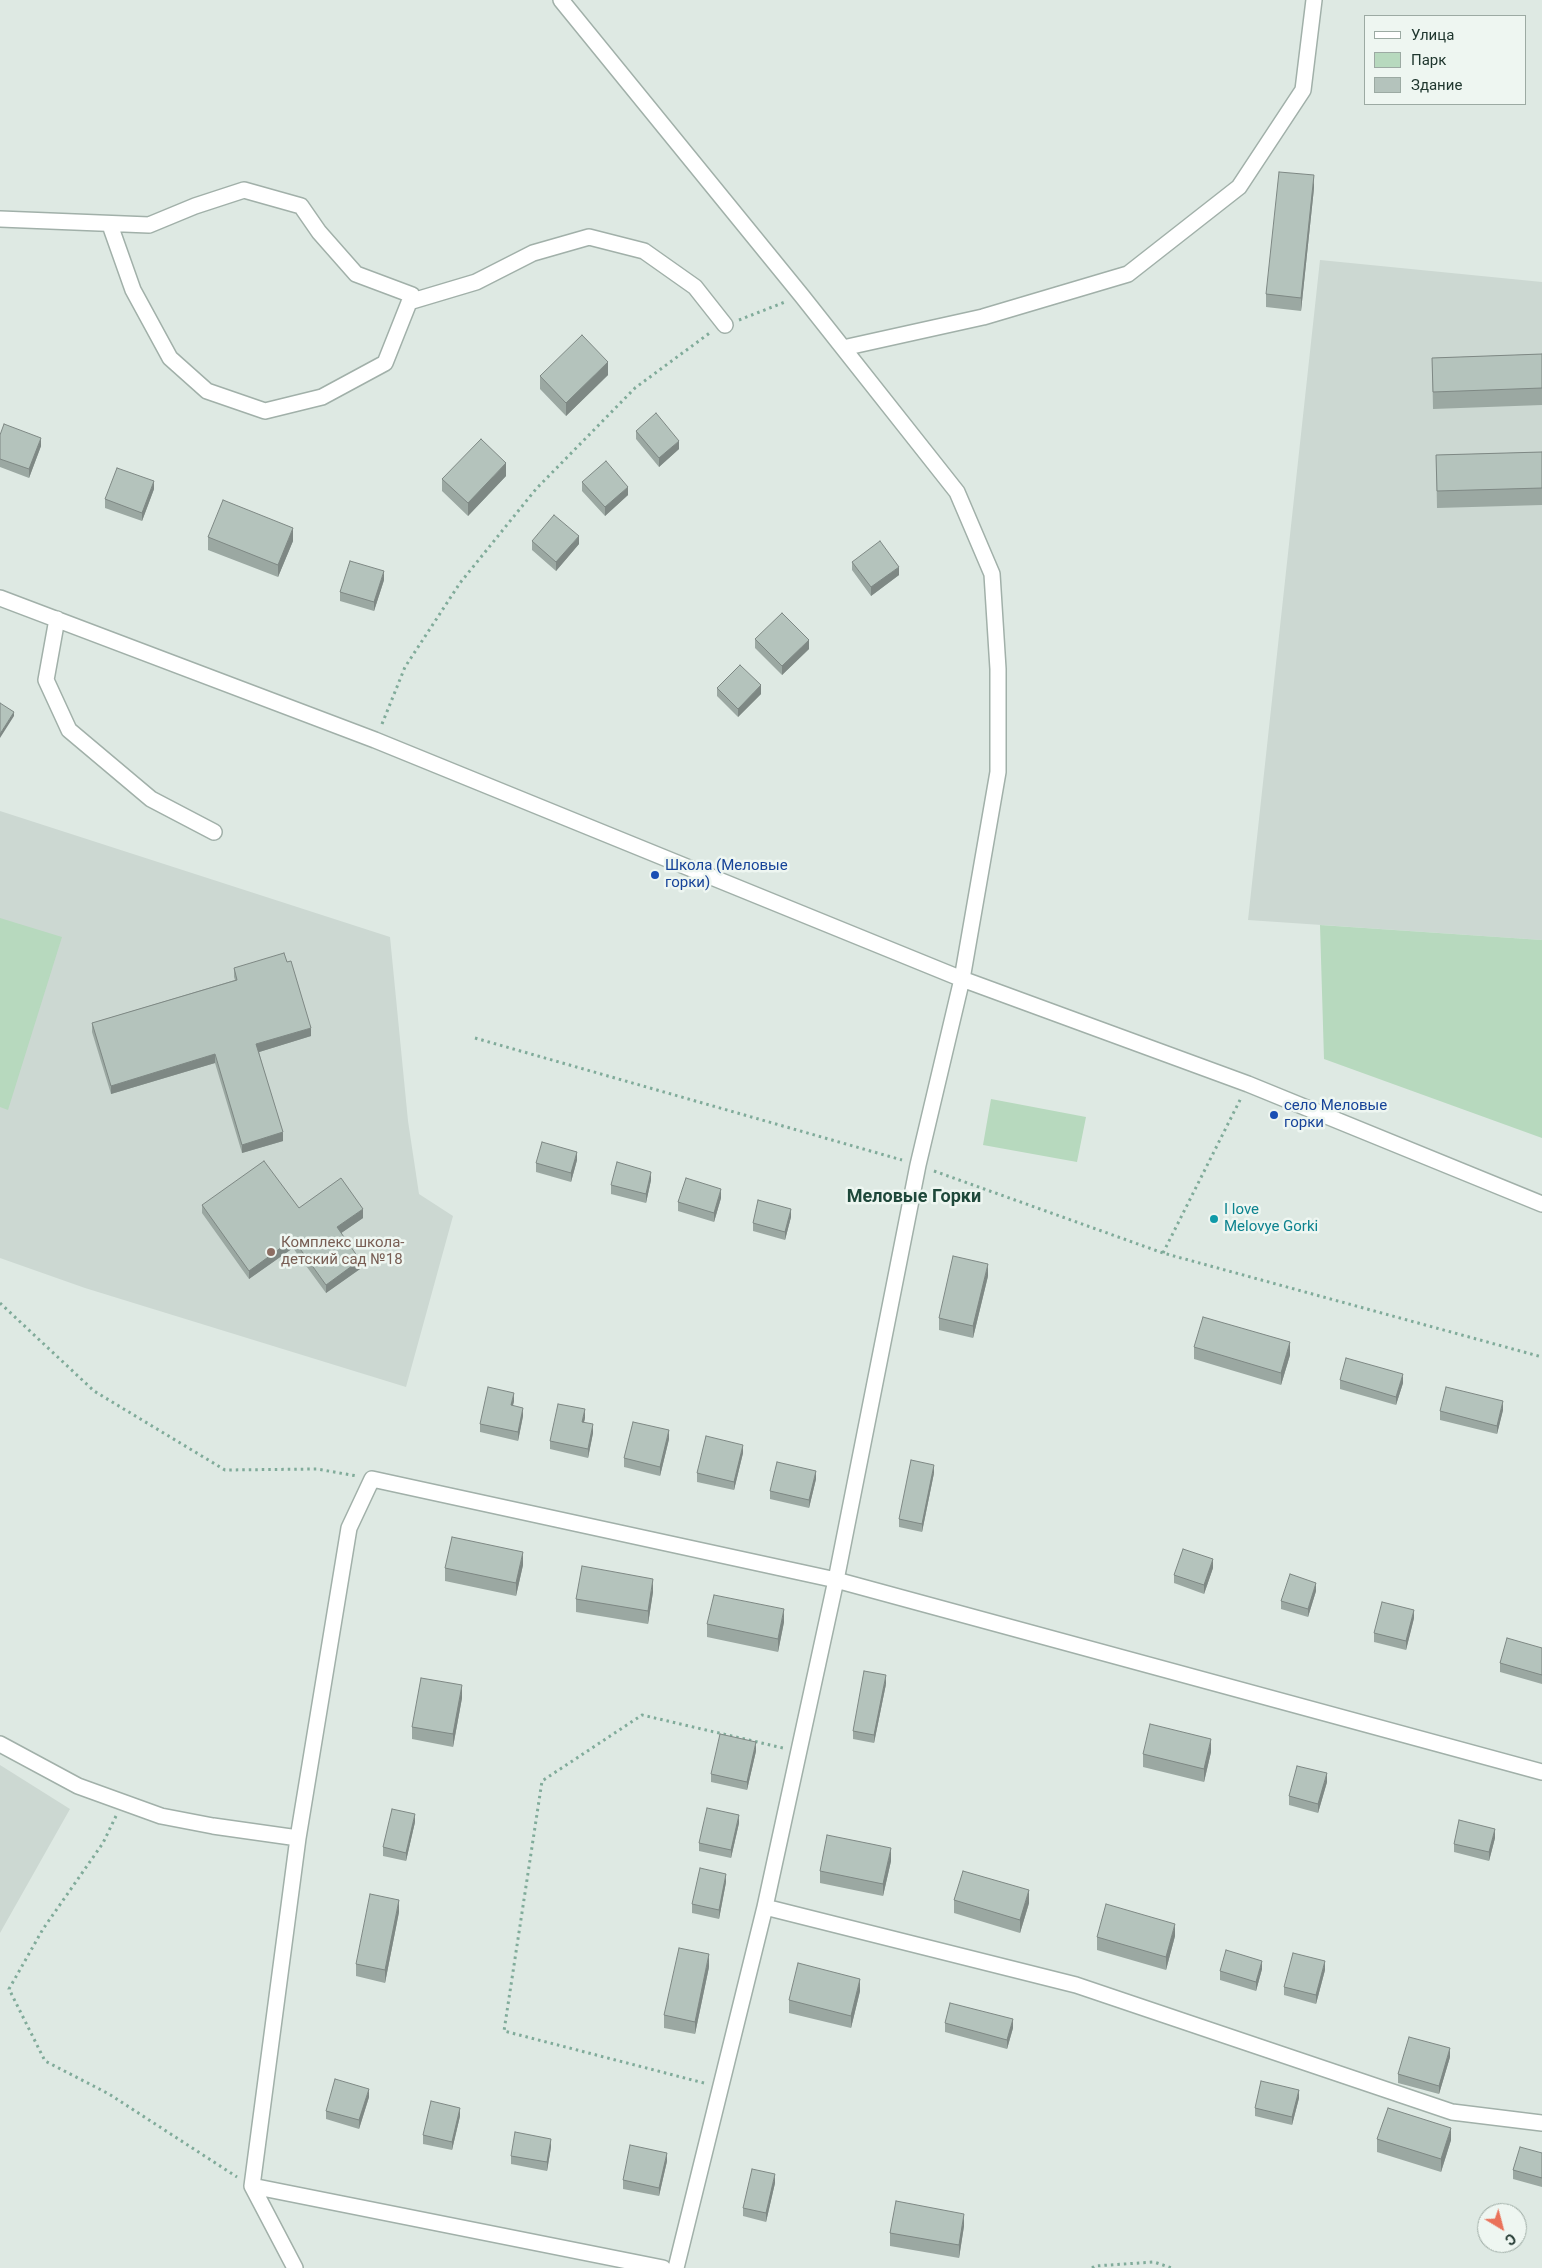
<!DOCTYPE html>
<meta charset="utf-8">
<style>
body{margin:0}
#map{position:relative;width:1542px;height:2268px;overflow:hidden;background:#dee9e3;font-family:Roboto,sans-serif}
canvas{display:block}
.legend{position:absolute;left:1364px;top:15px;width:162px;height:90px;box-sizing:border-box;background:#eef6f1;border:1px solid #9caaa3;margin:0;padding:6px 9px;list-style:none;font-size:15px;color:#20372f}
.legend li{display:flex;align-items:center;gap:10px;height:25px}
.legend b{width:25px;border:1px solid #9caaa3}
.north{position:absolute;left:1477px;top:2203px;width:50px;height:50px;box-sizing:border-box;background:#eef6f1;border:1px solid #9caaa3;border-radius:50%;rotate:143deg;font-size:14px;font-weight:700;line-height:20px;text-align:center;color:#20372f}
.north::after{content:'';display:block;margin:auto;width:18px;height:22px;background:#ea725a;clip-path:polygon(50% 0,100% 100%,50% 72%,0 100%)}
</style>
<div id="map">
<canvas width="1542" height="2268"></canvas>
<ul class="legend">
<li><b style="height:6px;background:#fff"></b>Улица</li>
<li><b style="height:14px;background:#b7d9be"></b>Парк</li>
<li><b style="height:14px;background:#b4c3bc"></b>Здание</li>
</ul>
<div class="north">С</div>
</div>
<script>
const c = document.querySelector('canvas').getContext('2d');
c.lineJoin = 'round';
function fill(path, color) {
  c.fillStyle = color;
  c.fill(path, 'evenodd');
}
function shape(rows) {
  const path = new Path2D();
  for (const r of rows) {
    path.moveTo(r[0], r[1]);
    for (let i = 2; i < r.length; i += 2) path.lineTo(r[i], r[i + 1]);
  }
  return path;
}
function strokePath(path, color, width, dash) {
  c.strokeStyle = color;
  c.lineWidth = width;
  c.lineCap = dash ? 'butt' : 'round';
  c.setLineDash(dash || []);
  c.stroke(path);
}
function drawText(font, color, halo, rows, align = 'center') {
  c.font = font + ' Roboto,sans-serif';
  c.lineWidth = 5;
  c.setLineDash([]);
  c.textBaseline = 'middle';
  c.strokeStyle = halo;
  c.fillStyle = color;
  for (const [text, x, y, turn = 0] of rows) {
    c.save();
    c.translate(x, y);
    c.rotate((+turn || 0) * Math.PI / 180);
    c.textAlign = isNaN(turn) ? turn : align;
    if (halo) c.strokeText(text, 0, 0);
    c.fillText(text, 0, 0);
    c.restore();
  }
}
fill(shape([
 [1320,260,1542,282,1542,940,1248,920],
 [0,811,390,937,408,1121,419,1194,453,1216,406,1387,85,1288,0,1258],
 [0,1765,70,1809,0,1933]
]), '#ccd8d2');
fill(shape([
 [0,918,62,937,8,1110,0,1107],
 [1320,925,1542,940,1542,1138,1324,1059],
 [991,1099,1086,1117,1077,1162,983,1145]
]), '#b7d9be');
const minor = shape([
 [561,0,802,296,957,492,992,574,998,669,998,772,962,979,918,1165,836,1580,765,1907,676,2268],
 [0,219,149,225,195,206,244,190,301,206,319,232,356,274,412,295,385,363,322,397,265,411,207,391,170,358,133,290,110,225],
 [409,302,476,282,533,253,589,237,644,251,695,287,725,325],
 [843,348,983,317,1128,274,1239,187,1303,90,1314,0],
 [0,598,375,740,962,979,1248,1084,1542,1204],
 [57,619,46,680,69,730,151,799,214,832],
 [0,1744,78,1786,161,1816,213,1826,298,1838],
 [765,1907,1076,1985,1452,2112,1542,2123],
 [252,2186,663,2268],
 [295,2268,252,2186,298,1838,349,1528,372,1479,836,1580,1542,1772]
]);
strokePath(minor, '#a1b0a9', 18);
strokePath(shape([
 [739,320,785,302],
 [382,724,405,667,460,583,536,489,635,388,711,332],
 [475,1038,902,1160],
 [934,1171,1163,1253,1542,1357],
 [1163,1253,1241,1098],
 [0,1303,94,1391,225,1470,317,1469,357,1476],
 [116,1816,103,1843,43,1929,9,1989,45,2061,109,2094,237,2177],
 [704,2083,504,2031,542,1781,642,1715,783,1748],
 [1092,2268,1095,2266,1154,2262,1172,2268]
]), '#80ab9a', 3, [2.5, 4]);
strokePath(minor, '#fff', 15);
fill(shape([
 [1314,188,1301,311,1266,307,1266,294],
 [1542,354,1542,405,1433,409,1432,358],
 [608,375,566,416,540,389,540,376],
 [636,431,679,449,659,467,636,439],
 [0,435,41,446,29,478,0,467],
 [1542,452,1542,505,1437,508,1436,455],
 [506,476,468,516,442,491,442,479],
 [582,482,628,495,605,516,582,491],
 [154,489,142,521,105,508,105,499],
 [208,537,293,541,278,577,208,550],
 [532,541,579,544,556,571,532,550],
 [852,562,899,575,871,596,852,570],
 [384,580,374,611,340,601,340,592],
 [755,639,809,649,782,675,755,648],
 [717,688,761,694,738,717,717,696],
 [234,968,311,1036,259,1052,283,1141,242,1153,215,1063,111,1094,92,1032,92,1023,235,980,234,977],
 [577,1160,571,1182,536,1172,536,1163],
 [651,1180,646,1203,611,1194,611,1185],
 [721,1198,714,1222,678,1211,678,1202],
 [202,1205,299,1208,363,1218,341,1233,360,1269,326,1293,293,1248,249,1279,202,1213],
 [791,1217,785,1240,753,1231,753,1223],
 [988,1276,973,1338,939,1330,939,1318],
 [1194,1347,1290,1355,1281,1385,1194,1359],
 [1340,1380,1403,1383,1396,1405,1340,1389],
 [514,1401,513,1405,523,1416,518,1441,480,1432,480,1424],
 [1503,1410,1497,1434,1440,1420,1440,1411],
 [585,1418,584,1422,593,1433,588,1458,550,1449,550,1441],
 [669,1439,660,1476,624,1467,624,1458],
 [743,1453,734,1490,697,1482,697,1473],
 [934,1473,922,1532,899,1527,899,1519],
 [816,1479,809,1508,770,1499,770,1491],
 [523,1565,516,1596,445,1581,445,1568],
 [1213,1568,1204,1594,1174,1583,1174,1575],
 [1316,1591,1308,1617,1281,1609,1281,1601],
 [653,1592,648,1624,576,1612,576,1599],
 [1414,1618,1406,1650,1374,1642,1374,1633],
 [784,1622,778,1652,707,1637,707,1624],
 [1542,1648,1542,1684,1500,1672,1500,1663],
 [886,1684,874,1743,853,1739,853,1731],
 [462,1698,453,1747,412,1739,412,1727],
 [756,1751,747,1790,711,1782,711,1774],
 [1211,1752,1204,1782,1143,1767,1143,1754],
 [1327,1782,1318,1813,1289,1805,1289,1796],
 [415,1822,406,1861,383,1856,383,1847],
 [739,1823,731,1858,699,1851,699,1843],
 [1495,1838,1489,1861,1454,1852,1454,1844],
 [891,1861,883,1896,820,1883,820,1871],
 [726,1882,719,1919,692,1913,692,1904],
 [954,1900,1029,1903,1020,1933,954,1913],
 [399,1912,385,1983,356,1976,356,1964],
 [1175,1936,1166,1970,1097,1950,1097,1937],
 [709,1967,695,2034,664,2028,664,2015],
 [1262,1969,1256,1991,1220,1980,1220,1971],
 [1325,1970,1316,2004,1284,1995,1284,1987],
 [860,1991,851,2028,789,2013,789,2000],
 [945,2023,1013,2028,1007,2049,945,2032],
 [1450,2057,1439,2094,1398,2083,1398,2074],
 [369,2097,359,2129,326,2119,326,2111],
 [1299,2098,1292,2125,1255,2116,1255,2108],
 [460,2116,452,2150,423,2144,423,2135],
 [1377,2139,1451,2140,1441,2172,1377,2152],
 [551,2147,547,2171,511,2164,511,2156],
 [1542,2153,1542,2187,1513,2179,1513,2170],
 [667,2161,659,2196,623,2189,623,2180],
 [775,2183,766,2222,743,2216,743,2208],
 [964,2226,959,2258,890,2246,890,2233]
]), '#9ba8a2');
fill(shape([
 [1314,175,1314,188,1301,311,1301,298],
 [608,362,608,375,566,416,566,403],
 [41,438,41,446,29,478,29,469],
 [679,441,679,449,659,467,659,458],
 [506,463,506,476,468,516,468,503],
 [154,481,154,489,142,521,142,513],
 [628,487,628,495,605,516,605,507],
 [293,528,293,541,278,577,278,565],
 [579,536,579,544,556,571,556,562],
 [899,567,899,575,871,596,871,587],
 [384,571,384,580,374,611,374,602],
 [809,640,809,649,782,675,782,666],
 [761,685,761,694,738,717,738,709],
 [14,712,14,716,0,738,0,734],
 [311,1028,311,1036,256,1053,256,1044],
 [215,1054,215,1063,111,1094,111,1086],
 [283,1132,283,1141,242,1153,242,1145],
 [577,1152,577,1160,571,1182,571,1173],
 [651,1172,651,1180,646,1203,646,1194],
 [721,1189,721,1198,714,1222,714,1213],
 [363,1209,363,1218,337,1236,337,1227],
 [791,1209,791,1217,785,1240,785,1232],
 [293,1239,293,1248,249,1279,249,1271],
 [360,1260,360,1269,326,1293,326,1285],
 [988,1264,988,1276,973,1338,973,1326],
 [1290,1342,1290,1355,1281,1385,1281,1373],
 [1403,1374,1403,1383,1396,1405,1396,1397],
 [514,1393,514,1401,511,1413,511,1405],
 [1503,1401,1503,1410,1497,1434,1497,1426],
 [523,1408,523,1416,518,1441,518,1432],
 [585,1409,585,1418,582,1430,582,1422],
 [593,1424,593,1433,588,1458,588,1449],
 [669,1430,669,1439,660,1476,660,1467],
 [743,1445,743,1453,734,1490,734,1482],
 [934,1465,934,1473,922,1532,922,1524],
 [816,1471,816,1479,809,1508,809,1500],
 [523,1552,523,1565,516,1596,516,1583],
 [1213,1559,1213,1568,1204,1594,1204,1585],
 [653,1579,653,1592,648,1624,648,1611],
 [1316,1583,1316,1591,1308,1617,1308,1609],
 [784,1609,784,1622,778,1652,778,1639],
 [1414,1610,1414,1618,1406,1650,1406,1641],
 [886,1675,886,1684,874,1743,874,1735],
 [462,1685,462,1698,453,1747,453,1734],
 [1211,1739,1211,1752,1204,1782,1204,1769],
 [756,1742,756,1751,747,1790,747,1782],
 [1327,1773,1327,1782,1318,1813,1318,1804],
 [415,1814,415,1822,406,1861,406,1853],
 [739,1815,739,1823,731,1858,731,1850],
 [1495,1829,1495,1838,1489,1861,1489,1852],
 [891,1848,891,1861,883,1896,883,1884],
 [726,1874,726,1882,719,1919,719,1910],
 [1029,1890,1029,1903,1020,1933,1020,1920],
 [399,1900,399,1912,385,1983,385,1970],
 [1175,1924,1175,1936,1166,1970,1166,1957],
 [709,1954,709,1967,695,2034,695,2022],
 [1262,1961,1262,1969,1256,1991,1256,1982],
 [1325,1961,1325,1970,1316,2004,1316,1995],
 [860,1979,860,1991,851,2028,851,2016],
 [1013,2019,1013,2028,1007,2049,1007,2040],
 [1450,2048,1450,2057,1439,2094,1439,2086],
 [369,2089,369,2097,359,2129,359,2120],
 [1299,2090,1299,2098,1292,2125,1292,2117],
 [460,2108,460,2116,452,2150,452,2142],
 [1451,2128,1451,2140,1441,2172,1441,2159],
 [551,2139,551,2147,547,2171,547,2162],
 [667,2153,667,2161,659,2196,659,2188],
 [775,2174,775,2183,766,2222,766,2213],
 [964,2214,964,2226,959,2258,959,2245]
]), '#7e8884');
const building = shape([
 [1279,172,1314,175,1301,298,1266,294,1279,172],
 [582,335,608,362,566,403,540,376,582,335],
 [1542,354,1542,388,1433,392,1432,358,1542,354],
 [656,413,679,441,659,458,636,431,656,413],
 [4,424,41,438,29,469,0,459,0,435,4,424],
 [481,439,506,463,468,503,442,479,481,439],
 [1542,452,1542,488,1437,491,1436,455,1542,452],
 [606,461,628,487,605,507,582,482,606,461],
 [117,468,154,481,142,513,105,499,117,468],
 [223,500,293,528,278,565,208,537,223,500],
 [554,515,579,536,556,562,532,541,554,515],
 [880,541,899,567,871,587,852,562,880,541],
 [350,561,384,571,374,602,340,592,350,561],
 [782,613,809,640,782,666,755,639,782,613],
 [740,665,761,685,738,709,717,688,740,665],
 [0,703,14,712,0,734,0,703],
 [284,953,287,962,291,961,311,1028,256,1044,283,1132,242,1145,215,1054,111,1086,92,1023,237,980,234,968,284,953],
 [542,1142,577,1152,571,1173,536,1163,542,1142],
 [264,1161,299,1208,341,1178,363,1209,337,1227,360,1260,326,1285,293,1239,249,1271,202,1205,264,1161],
 [617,1162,651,1172,646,1194,611,1185,617,1162],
 [686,1178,721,1189,714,1213,678,1202,686,1178],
 [758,1200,791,1209,785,1232,753,1223,758,1200],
 [953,1256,988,1264,973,1326,939,1318,953,1256],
 [1203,1317,1290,1342,1281,1373,1194,1347,1203,1317],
 [1346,1358,1403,1374,1396,1397,1340,1380,1346,1358],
 [488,1387,514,1393,511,1405,523,1408,518,1432,480,1424,488,1387],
 [1446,1387,1503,1401,1497,1426,1440,1411,1446,1387],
 [558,1404,585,1409,582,1422,593,1424,588,1449,550,1441,558,1404],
 [633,1422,669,1430,660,1467,624,1458,633,1422],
 [706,1436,743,1445,734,1482,697,1473,706,1436],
 [911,1460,934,1465,922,1524,899,1519,911,1460],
 [777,1462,816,1471,809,1500,770,1491,777,1462],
 [452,1537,523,1552,516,1583,445,1568,452,1537],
 [1183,1549,1213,1559,1204,1585,1174,1575,1183,1549],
 [582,1566,653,1579,648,1611,576,1599,582,1566],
 [1290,1574,1316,1583,1308,1609,1281,1601,1290,1574],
 [714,1595,784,1609,778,1639,707,1624,714,1595],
 [1382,1602,1414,1610,1406,1641,1374,1633,1382,1602],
 [1507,1638,1542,1648,1542,1675,1500,1663,1507,1638],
 [864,1671,886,1675,874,1735,853,1731,864,1671],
 [421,1678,462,1685,453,1734,412,1727,421,1678],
 [1150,1724,1211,1739,1204,1769,1143,1754,1150,1724],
 [720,1734,756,1742,747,1782,711,1774,720,1734],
 [1297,1766,1327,1773,1318,1804,1289,1796,1297,1766],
 [707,1808,739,1815,731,1850,699,1843,707,1808],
 [392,1809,415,1814,406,1853,383,1847,392,1809],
 [1459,1820,1495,1829,1489,1852,1454,1844,1459,1820],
 [827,1835,891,1848,883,1884,820,1871,827,1835],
 [700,1868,726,1874,719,1910,692,1904,700,1868],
 [963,1871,1029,1890,1020,1920,954,1900,963,1871],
 [370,1894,399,1900,385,1970,356,1964,370,1894],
 [1106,1904,1175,1924,1166,1957,1097,1937,1106,1904],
 [679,1948,709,1954,695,2022,664,2015,679,1948],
 [1226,1950,1262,1961,1256,1982,1220,1971,1226,1950],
 [1293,1953,1325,1961,1316,1995,1284,1987,1293,1953],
 [798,1963,860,1979,851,2016,789,2000,798,1963],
 [950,2003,1013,2019,1007,2040,945,2023,950,2003],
 [1409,2037,1450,2048,1439,2086,1398,2074,1409,2037],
 [335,2079,369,2089,359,2120,326,2111,335,2079],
 [1261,2081,1299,2090,1292,2117,1255,2108,1261,2081],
 [431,2101,460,2108,452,2142,423,2135,431,2101],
 [1388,2108,1451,2128,1441,2159,1377,2139,1388,2108],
 [515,2132,551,2139,547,2162,511,2156,515,2132],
 [630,2145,667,2153,659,2188,623,2180,630,2145],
 [1520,2147,1542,2153,1542,2178,1513,2170,1520,2147],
 [752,2169,775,2174,766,2213,743,2208,752,2169],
 [896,2201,964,2214,959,2245,890,2233,896,2201]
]);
fill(building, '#b4c3bc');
strokePath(building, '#7e8884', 1);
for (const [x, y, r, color] of [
 [655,875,5,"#1a4fb4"],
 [1274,1115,5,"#1a4fb4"],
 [1214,1219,5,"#0f9aa8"],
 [271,1252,5,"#8d6e63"]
]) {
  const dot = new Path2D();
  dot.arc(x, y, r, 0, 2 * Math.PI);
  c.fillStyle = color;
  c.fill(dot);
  strokePath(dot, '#eef6f1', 2);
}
drawText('15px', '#164399', '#eef6f1', [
 ["Школа (Меловые",665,866],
 ["горки)",665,883],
 ["село Меловые",1284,1106],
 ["горки",1284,1123]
], 'left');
drawText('15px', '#0d838f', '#eef6f1', [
 ["I love",1224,1210],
 ["Melovye Gorki",1224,1227]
], 'left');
drawText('15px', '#785e54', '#eef6f1', [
 ["Комплекс школа-",281,1243],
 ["детский сад №18",281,1260]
], 'left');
drawText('bold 18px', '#1e483a', '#eef6f1', [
 ["Меловые Горки",914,1197]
]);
</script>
